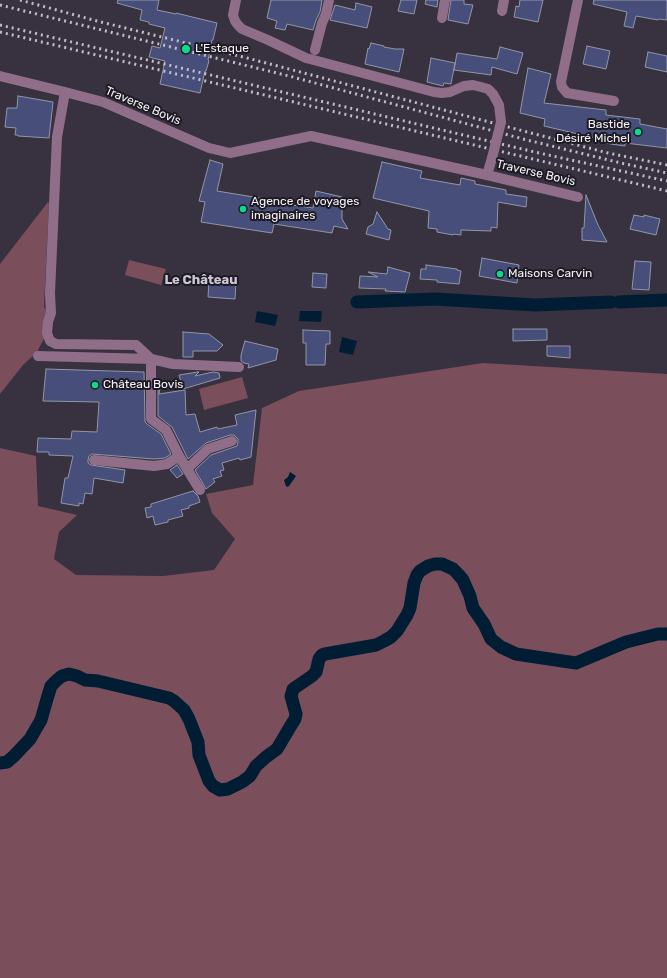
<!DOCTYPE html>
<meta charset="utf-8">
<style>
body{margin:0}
canvas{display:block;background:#373140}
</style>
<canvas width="667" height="978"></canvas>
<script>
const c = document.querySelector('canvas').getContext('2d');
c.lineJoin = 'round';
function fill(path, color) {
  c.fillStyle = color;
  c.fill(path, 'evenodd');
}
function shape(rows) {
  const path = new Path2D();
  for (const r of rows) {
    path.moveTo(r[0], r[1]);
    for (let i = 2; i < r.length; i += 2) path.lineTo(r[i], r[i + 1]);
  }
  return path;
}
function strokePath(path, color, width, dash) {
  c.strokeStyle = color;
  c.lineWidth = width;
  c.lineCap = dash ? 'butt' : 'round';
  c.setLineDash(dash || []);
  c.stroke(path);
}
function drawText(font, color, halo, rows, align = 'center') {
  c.font = font + ' Rubik,sans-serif';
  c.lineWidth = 4;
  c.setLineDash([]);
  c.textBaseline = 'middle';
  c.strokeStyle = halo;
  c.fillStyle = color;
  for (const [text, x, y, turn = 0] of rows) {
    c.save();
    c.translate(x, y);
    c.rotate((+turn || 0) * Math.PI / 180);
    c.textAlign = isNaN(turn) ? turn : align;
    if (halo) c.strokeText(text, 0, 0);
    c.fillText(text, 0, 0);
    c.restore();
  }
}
fill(shape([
 [48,202,49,203,44,307,53,321,37,352,23,365,0,394,0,264],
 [129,260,166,269,161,285,125,275],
 [483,363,667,374,667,978,0,978,0,448,36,456,38,506,77,515,59,532,54,559,76,575,163,576,214,570,235,539,212,513,206,494,253,485,262,408,299,391],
 [242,377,248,398,204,410,199,389]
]), '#7a4e5b');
fill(shape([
 [257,311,278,315,275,326,255,322],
 [300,311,322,311,321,322,299,321],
 [342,337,357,341,353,355,339,352],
 [290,472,296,476,289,486,287,487,286,486,284,480,288,477]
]), '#001d34');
strokePath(shape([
 [357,302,435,299,535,305,611,302],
 [619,302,667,300],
 [0,763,7,762,14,756,30,739,41,720,47,699,51,686,57,680,62,676,69,674,77,676,85,680,98,681,169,698,174,701,184,710,189,719,198,742,199,755,209,781,213,786,220,790,228,789,242,782,250,776,256,766,266,757,277,749,290,727,295,719,296,714,291,696,292,693,293,689,312,676,316,672,319,659,322,655,325,654,376,645,384,641,391,637,397,631,407,615,410,608,414,583,417,575,420,571,428,566,435,564,442,564,453,569,458,574,463,580,470,596,473,608,484,624,491,639,501,647,516,654,576,663,626,642,658,634,667,634]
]), '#001d34', 13);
const building = shape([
 [118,0,159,0,157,10,176,14,176,13,217,23,213,40,212,40,208,60,209,61,206,71,205,71,200,93,160,84,165,61,149,57,152,46,160,48,165,28,149,24,149,22,140,20,142,10,117,3,118,0],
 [271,0,322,0,320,12,316,20,313,30,287,24,285,30,275,28,277,21,267,18,271,0],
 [401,0,417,0,414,14,398,11,401,0],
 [426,0,438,0,437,7,425,4,426,0],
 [451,0,464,0,464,4,473,5,468,24,448,20,451,0],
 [520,0,543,0,538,22,514,17,516,6,519,7,520,0],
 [594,0,667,0,667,20,659,19,658,20,636,16,633,28,624,26,627,12,593,4,594,0],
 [356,3,372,7,367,28,330,20,335,5,355,10,356,3],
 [371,43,384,46,384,47,395,49,404,49,399,72,365,64,368,48,369,49,371,43],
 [587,46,610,51,606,69,583,64,587,46],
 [500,47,523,53,517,74,492,67,491,75,454,70,457,53,497,59,500,47],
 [648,52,667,56,667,72,645,67,648,52],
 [431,58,455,63,451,84,444,83,443,86,427,82,431,58],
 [528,68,551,74,544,103,606,110,606,115,640,119,640,124,667,129,667,148,625,143,625,146,611,144,603,142,604,140,544,126,545,119,520,113,528,68],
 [18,96,53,102,49,138,18,136,18,135,15,135,16,128,5,127,7,108,17,108,18,96],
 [210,160,223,164,217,191,272,200,271,202,313,208,316,191,342,197,342,219,348,229,334,226,332,233,274,224,272,233,201,222,205,202,199,201,210,160],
 [382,162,422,171,420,178,460,185,461,178,475,181,475,184,506,190,506,194,527,197,526,207,498,202,497,228,491,227,491,231,461,230,461,235,453,234,453,235,437,232,437,229,428,228,429,211,373,198,382,162],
 [586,195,598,225,607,242,582,240,582,228,584,228,586,195],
 [377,212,388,229,391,230,389,240,366,234,368,227,373,224,377,212],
 [634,215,644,217,644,215,660,219,656,235,630,229,634,215],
 [482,258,519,265,517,283,479,276,482,258],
 [635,261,651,262,649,290,632,289,635,261],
 [426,265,457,269,457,270,461,271,459,284,437,282,437,280,420,279,421,269,426,269,426,265],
 [388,267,410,273,405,292,385,291,386,289,359,288,360,276,378,277,368,272,387,274,388,267],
 [313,273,327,274,326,288,312,287,313,273],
 [209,280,236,281,235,299,208,297,209,280],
 [513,329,547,329,547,340,513,341,513,329],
 [303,330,330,331,330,344,326,344,325,365,306,365,306,343,303,343,303,330],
 [183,332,209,334,223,345,217,351,193,351,193,357,183,357,183,332],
 [245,341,278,349,276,360,248,368,249,364,244,363,241,361,241,355,245,341],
 [547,346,570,346,570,358,547,356,547,346],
 [46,369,144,372,145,422,147,424,161,434,171,454,165,458,154,459,92,454,89,456,88,460,88,463,91,465,125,470,123,483,94,478,92,494,85,493,83,504,79,503,79,506,61,503,65,478,68,478,73,456,49,455,49,452,37,452,38,438,71,439,72,431,97,432,99,402,43,401,46,369],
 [198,372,199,372,195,376,213,372,219,373,220,378,183,389,179,375,198,372],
 [158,387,160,387,159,394,185,390,186,415,195,414,200,432,217,427,218,429,237,425,235,415,256,410,251,457,240,460,239,458,222,463,224,470,220,471,222,476,213,479,215,482,206,489,195,470,211,455,237,446,238,442,238,439,234,435,230,435,206,443,188,459,172,427,158,416,158,387],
 [177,465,183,474,177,478,170,470,177,465],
 [193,491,198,496,200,502,189,506,189,508,181,510,183,516,168,520,168,522,155,525,153,516,147,518,145,508,151,507,151,504,193,491]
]);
fill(building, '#464e79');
strokePath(building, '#9296a8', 1);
strokePath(shape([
 [236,0,233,15,235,21,238,25,242,29,268,40,306,58,434,92,442,93,450,92,464,86,473,85,481,87,488,89,493,94,499,105,501,122],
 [578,0,561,82,562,87,567,93,614,101],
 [502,11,504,0],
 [442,18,445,0],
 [315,50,322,23,326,14,329,0],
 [0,76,65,92],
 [487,175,492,158],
 [38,356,151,359,173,364,239,367],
 [151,359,136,345,56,344,50,341,47,333,48,322,51,313,50,293,57,137,65,92,103,102,209,148,230,153,311,136,487,175,578,197],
 [151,359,151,419,166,430,179,456,200,490],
 [94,460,154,466,167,464,179,456],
 [187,469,208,449,232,441]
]), '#906e8a', 10);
strokePath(shape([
 [20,0,97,21,251,59,512,128,608,153,667,165],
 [0,5,289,76,527,140,621,163,667,173],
 [0,25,539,153,667,181],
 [0,32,667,191]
]), '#c1bdc8', 3, [2, 4]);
strokePath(shape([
 [492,158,501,122]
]), '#906e8a', 10);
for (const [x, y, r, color] of [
 [186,49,5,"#0dd98a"],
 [638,132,4,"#0dd98a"],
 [243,209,4,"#0dd98a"],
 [500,274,4,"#0dd98a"],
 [95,385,4,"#0dd98a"]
]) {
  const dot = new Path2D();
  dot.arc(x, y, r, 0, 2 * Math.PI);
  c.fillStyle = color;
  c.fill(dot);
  strokePath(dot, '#1d1b21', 1.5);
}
drawText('12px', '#f4f0fa', '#1d1b21', [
 ["L'Estaque",195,49],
 ["Bastide",630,125,"right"],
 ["Désiré Michel",630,139,"right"],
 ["Agence de voyages",251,202],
 ["imaginaires",251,216],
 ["Maisons Carvin",508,274],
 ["Château Bovis",103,385]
], 'left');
drawText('12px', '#f4f0fa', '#1d1b21', [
 ["Traverse Bovis",143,106,23],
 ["Traverse Bovis",536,173,13]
]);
drawText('bold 13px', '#cec7da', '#1d1b21', [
 ["Le Château",201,280]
]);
</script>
